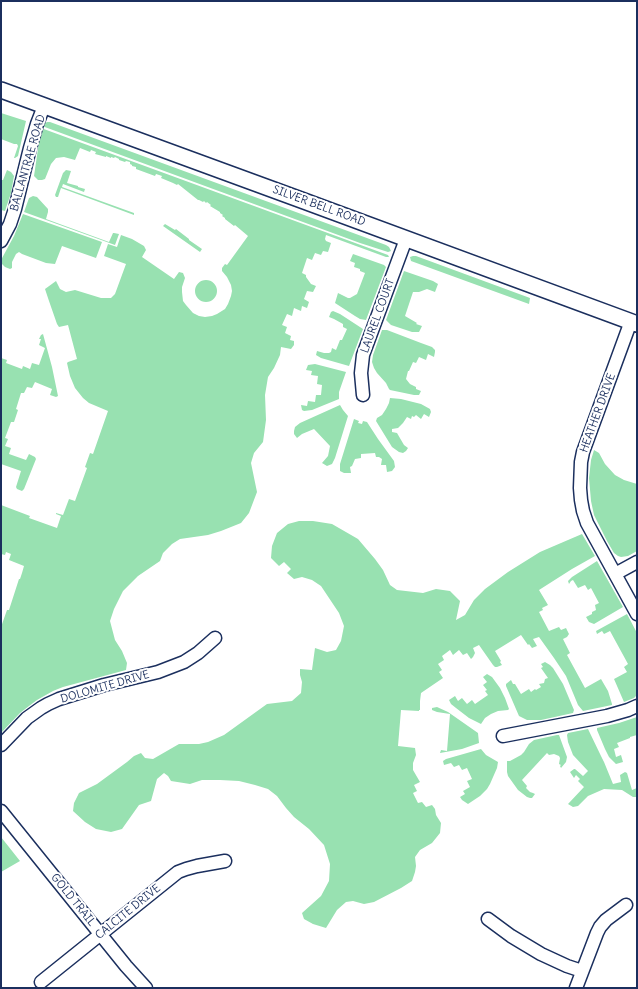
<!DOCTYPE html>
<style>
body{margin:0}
#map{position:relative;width:638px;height:989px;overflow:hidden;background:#fff;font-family:Delius,sans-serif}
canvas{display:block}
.frame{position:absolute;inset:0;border:2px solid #1b2f5e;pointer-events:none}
</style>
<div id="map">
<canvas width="638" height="989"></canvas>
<div class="frame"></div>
</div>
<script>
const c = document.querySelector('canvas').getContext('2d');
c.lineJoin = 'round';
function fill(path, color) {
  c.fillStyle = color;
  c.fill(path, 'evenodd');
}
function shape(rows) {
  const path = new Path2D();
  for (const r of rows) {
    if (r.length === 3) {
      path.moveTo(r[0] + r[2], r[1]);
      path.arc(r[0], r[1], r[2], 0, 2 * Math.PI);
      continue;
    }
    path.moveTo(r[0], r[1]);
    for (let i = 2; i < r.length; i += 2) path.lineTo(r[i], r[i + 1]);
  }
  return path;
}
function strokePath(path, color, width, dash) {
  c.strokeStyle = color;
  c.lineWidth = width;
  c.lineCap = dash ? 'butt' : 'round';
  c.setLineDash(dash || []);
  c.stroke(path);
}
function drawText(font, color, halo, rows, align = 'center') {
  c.font = font + ' Delius,sans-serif';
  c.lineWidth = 4;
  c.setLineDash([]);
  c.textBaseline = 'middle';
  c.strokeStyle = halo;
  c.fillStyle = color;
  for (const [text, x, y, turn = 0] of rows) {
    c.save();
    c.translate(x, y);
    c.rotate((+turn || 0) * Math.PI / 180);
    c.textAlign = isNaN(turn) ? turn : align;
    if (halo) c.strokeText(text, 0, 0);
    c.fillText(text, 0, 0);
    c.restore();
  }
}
fill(shape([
 [1,113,26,121,18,156,15,158,14,158,18,146,17,144,14,144,1,139],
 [47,122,50,122,386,245,389,247,391,251,388,252,360,243,42,126,44,124],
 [41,128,388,255,389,257,386,257,326,235,325,239,326,241,331,243,328,252,323,251,321,255,315,253,312,260,307,258,302,273,306,275,306,277,311,284,316,286,313,292,307,291,304,299,309,302,307,308,302,306,301,311,294,308,292,316,287,314,282,325,287,327,285,333,291,336,290,340,294,341,294,345,291,349,281,347,280,355,274,368,268,377,265,395,266,420,263,442,254,453,251,463,257,492,249,513,241,523,221,531,208,535,180,539,172,544,163,553,160,561,138,576,123,591,114,609,110,621,115,640,122,651,127,663,126,670,63,687,53,691,37,700,29,706,20,713,1,733,1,627,7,610,9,610,19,579,20,579,22,573,24,566,9,560,11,554,6,552,5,555,1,554,1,505,30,516,29,518,57,528,61,516,56,514,56,513,63,515,69,499,75,501,87,468,85,467,90,453,93,454,108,411,89,403,83,398,75,388,70,376,67,363,68,362,77,359,68,325,59,327,57,324,49,301,45,289,56,281,60,289,66,292,75,290,101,298,111,298,115,294,126,264,104,256,108,244,117,247,121,235,132,239,144,246,146,250,142,257,174,279,179,272,183,273,185,278,182,287,182,292,183,301,186,305,193,313,199,316,205,317,212,316,217,314,225,309,228,304,231,296,232,291,231,285,227,277,222,271,222,268,225,264,227,265,248,236,235,225,234,226,225,219,225,218,222,216,223,215,220,213,220,212,210,206,211,205,207,202,206,203,204,201,203,202,199,200,198,200,178,184,177,185,173,183,161,178,162,176,156,174,155,176,136,169,136,167,132,166,132,165,130,164,130,162,126,161,125,162,119,160,119,159,115,157,114,158,111,157,111,158,106,156,106,157,95,154,96,152,91,150,90,152,80,148,75,160,64,157,56,158,51,164,45,179,42,180,38,180,34,176],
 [7,170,11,172,14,176,11,193,5,211,1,210,1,180,3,180],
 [66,170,71,171,67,183,78,186,78,187,85,189,84,192,63,184,62,187,134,213,134,215,61,188,58,197,56,197,55,195,63,173],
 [33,196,37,197,48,209,48,212,46,219,109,242,113,233,114,233,119,234,115,245,24,212,29,198],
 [23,214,102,242,96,258,62,246,55,264,46,263,22,254,19,252,16,254,12,262,12,268,10,269,5,267,1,263,1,260,14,236],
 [165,224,175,230,176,229,189,239,189,240,202,249,200,252,163,226],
 [353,254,384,265,386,267,366,320,360,319,355,316,335,303,338,293,348,298,350,298,357,294,365,273,360,271,360,269,354,267,355,263,350,261],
 [413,256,416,256,530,298,529,304,411,261,410,257],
 [404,271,433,281,438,284,435,292,427,289,419,292,413,292,405,316,417,323,416,324,422,326,419,332,412,332,391,325,386,320],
 [206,291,11],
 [333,311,340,314,363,329,349,366,321,358,316,355,317,351,324,353,329,353,331,352,332,348,336,350,340,340,342,340,347,329,343,327,343,324,334,319,329,317,331,312],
 [382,330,387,330,421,343,432,347,435,350,435,352,434,357,428,354,426,360,419,357,416,363,413,362,409,371,408,371,406,379,410,384,416,387,416,389,421,391,419,395,414,395,390,390,389,389,386,383,377,373,374,368,372,362,373,355],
 [43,334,52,367,58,396,56,397,50,395,52,389,35,382,32,388,27,387,24,393,21,393,16,409,18,410,14,422,11,422,5,438,8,439,5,446,11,448,9,454,26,460,29,454,35,457,36,459,24,489,22,491,17,489,16,487,21,471,1,464,1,358,7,360,6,363,22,369,23,366,30,369,32,363,39,365,45,348,39,345,41,339,39,339,41,335],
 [315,364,346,372,339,392,339,399,312,410,304,411,302,410,301,405,307,406,308,401,315,402,316,395,321,395,322,385,317,384,318,376,311,375,312,371,306,370,308,365],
 [390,398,401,399,421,404,430,409,431,412,429,417,424,414,421,419,416,415,414,417,412,416,411,419,407,417,403,423,398,428,392,429,392,432,397,433,404,445,408,448,406,451,403,453,399,452,392,447,376,421,377,418,382,415,386,409,389,403],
 [340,405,343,410,348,416,335,458,332,464,327,466,322,463,328,456,330,446,314,429,302,434,297,438,294,434,294,431,295,427,300,423],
 [354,419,359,421,358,423,362,424,363,421,367,422,378,439,394,461,395,467,392,471,387,472,386,465,381,465,382,459,379,457,376,457,375,453,361,454,361,458,355,459,352,466,350,467,351,473,344,473,340,471,340,464],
 [594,450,599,453,605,464,615,475,624,480,637,484,637,551,628,556,621,557,618,556,614,553,607,541,594,515,591,501,589,478,591,460],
 [299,521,313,521,332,524,358,539,375,559,383,570,390,585,397,590,423,593,436,589,450,591,460,601,456,620,465,615,474,600,485,589,508,572,540,552,582,534,595,556,572,569,539,590,548,605,542,608,543,610,539,612,549,631,559,627,561,630,566,628,569,634,567,637,563,639,570,653,567,655,585,688,601,679,608,691,612,704,612,705,583,711,578,705,566,676,554,658,539,637,533,639,537,646,532,648,529,644,528,645,521,635,495,651,501,661,500,662,502,665,497,667,495,667,493,665,479,645,473,648,475,653,473,657,471,659,467,653,463,655,459,650,453,655,450,650,442,656,444,660,438,664,442,670,439,672,443,678,421,693,420,701,420,710,419,710,419,711,401,710,398,746,415,748,416,755,413,763,413,770,420,782,414,785,417,791,413,793,418,803,422,802,426,807,432,805,435,809,436,815,441,823,440,833,432,843,420,850,415,857,416,866,415,872,412,881,401,888,374,902,364,904,353,901,346,902,337,910,326,928,313,924,304,919,302,913,321,896,329,881,330,864,324,845,309,829,294,817,286,808,277,796,268,789,255,785,239,781,220,780,202,780,190,784,171,781,168,776,164,773,157,779,151,801,139,805,122,829,111,832,96,829,85,822,73,811,74,803,79,793,97,784,127,762,134,756,141,753,145,758,153,759,179,744,199,744,208,742,224,735,267,704,292,701,301,693,302,682,300,675,300,669,312,670,315,648,327,652,336,650,341,641,344,626,339,613,321,586,312,580,302,577,294,579,287,573,291,569,284,562,279,566,271,558,272,546,277,533,288,524],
 [597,561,623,607,594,624,589,622,586,617,592,614,592,612,596,610,595,605,599,603,591,588,588,590,585,585,578,588,573,580,571,581,569,584,568,581,572,577],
 [627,614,637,633,637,695,634,698,624,702,614,679,627,672,624,667,628,664,610,631,604,634,602,631,597,634,596,631],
 [545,662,550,665,553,668,563,684,574,710,573,713,541,720,527,720,519,716,506,686,506,684,511,680,513,684,515,684,521,694,529,689,531,692,535,689,536,690,541,687,539,684,544,683,545,679,548,678,541,668,543,667,541,664],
 [487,674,492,677,500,688,505,698,509,709,508,710,498,711,491,714,485,718,481,724,469,718,456,708,451,704,449,700,455,696,458,701,462,698,467,704,472,700,475,704,488,695,485,691,487,690,483,685,487,682,483,677],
 [437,707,448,712,478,733,479,743,462,749,440,753,441,750,447,751,450,714,437,712,432,710,432,708],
 [637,717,637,735,630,737,630,738,617,743,619,747,614,749,616,757,621,755,623,762,616,764,609,757,605,749,597,730,597,728,619,723],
 [588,729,601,756,604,762,613,784,621,782,620,775,625,772,627,773,632,790,637,788,637,797,633,797,622,790,604,789,588,796,578,806,573,807,568,804,584,787,578,781,580,779,576,775,574,778,570,772,574,769,575,769,583,776,588,771,573,755,568,742,567,735,568,733],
 [557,735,559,735,567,757,566,762,561,768,560,766,561,765,559,764,560,758,559,756,554,754,549,755,547,753,522,780,527,786,526,788,530,792,533,793,535,794,532,798,530,798,527,797,518,790,508,776,507,772,507,761,510,761,521,755,524,752,529,744,534,740],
 [481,749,486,755,498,762,497,768,490,784,487,789,480,796,468,804,462,800,460,797,465,794,463,791,470,787,467,781,472,779,467,768,462,770,459,765,454,767,451,763,444,765,443,761,446,759],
 [1,837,20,861,1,872]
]), '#98e1b1');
const minor = shape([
 [1,241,10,224,15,209,30,148,37,124,44,106],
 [631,321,583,452,581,462,580,488,581,500,583,511,587,523,637,614],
 [363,395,361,373,363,355,406,239],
 [615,574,637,562],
 [503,736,607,716,628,710,637,706],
 [1,745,27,718,41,708,48,704,59,699,104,685,158,672,184,662,198,653,215,638],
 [1,811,126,966,146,988],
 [488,919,511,936,541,954,567,966,582,971],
 [41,982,178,872,186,869,197,866,225,861],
 [576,988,597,933,600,927,606,920,626,905]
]);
const tertiary = shape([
 [1,90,304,201,637,324]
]);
strokePath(minor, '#1b2f5e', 15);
strokePath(tertiary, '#1b2f5e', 18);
strokePath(minor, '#fff', 12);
strokePath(tertiary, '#fff', 15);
drawText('11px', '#1b2f5e', '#fff', [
 ["BALLANTRAE ROAD",28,163,-74],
 ["SILVER BELL ROAD",319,206,20],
 ["LAUREL COURT",378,316,-70],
 ["HEATHER DRIVE",598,413,-70],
 ["DOLOMITE DRIVE",105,687,-16],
 ["GOLD TRAIL",73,900,51],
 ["CALCITE DRIVE",128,912,-39]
]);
</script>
